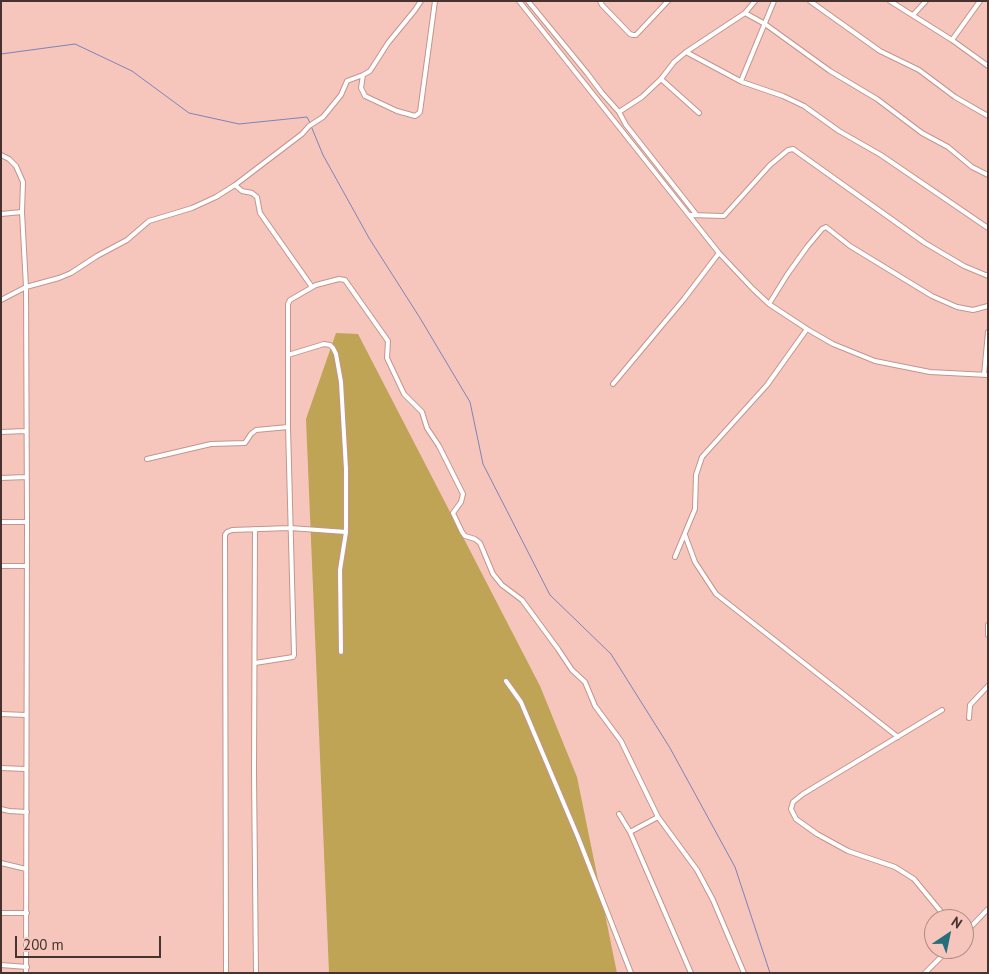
<!DOCTYPE html>
<style>
body{margin:0}
#map{position:relative;width:989px;height:974px;overflow:hidden;background:#f6c6bc;font-family:"PT Sans",sans-serif}
canvas{display:block}
.frame{position:absolute;inset:0;border:2px solid #46332f;pointer-events:none}
.north{position:absolute;left:924px;top:909px;width:50px;height:50px;box-sizing:border-box;background:#f6c6bc;border:1px solid #b08b84;border-radius:50%;rotate:34deg;font-size:14px;font-weight:700;line-height:20px;text-align:center;color:#46332f}
.north::after{content:'';display:block;margin:auto;width:18px;height:22px;background:#266e7a;clip-path:polygon(50% 0,100% 100%,50% 72%,0 100%)}
.scale{position:absolute;left:15px;top:936px;width:146px;height:22px;box-sizing:border-box;border:2px solid #46332f;border-top:0;padding-left:6px;font-size:15px;line-height:18px;white-space:nowrap;color:#46332f;-webkit-text-stroke:4px #f6c6bc;paint-order:stroke}
</style>
<div id="map">
<canvas width="989" height="974"></canvas>
<div class="frame"></div>
<div class="north">N</div>
<div class="scale">200 m</div>
</div>
<script>
const c = document.querySelector('canvas').getContext('2d');
c.lineJoin = 'round';
function fill(path, color) {
  c.fillStyle = color;
  c.fill(path, 'evenodd');
}
function shape(rows) {
  const path = new Path2D();
  for (const r of rows) {
    path.moveTo(r[0], r[1]);
    for (let i = 2; i < r.length; i += 2) path.lineTo(r[i], r[i + 1]);
  }
  return path;
}
function strokePath(path, color, width, dash) {
  c.strokeStyle = color;
  c.lineWidth = width;
  c.lineCap = dash ? 'butt' : 'round';
  c.setLineDash(dash || []);
  c.stroke(path);
}
fill(shape([
 [336,333,358,334,540,686,577,777,617,973,329,973,306,419]
]), '#bea454');
strokePath(shape([
 [1,54,75,44,132,71,189,113,239,124,307,117,310,123],
 [311,126,323,155,369,238,420,318,470,402,483,464,550,595,611,654,670,748,735,867,770,973]
]), '#7a84b9', 1);
const minor = shape([
 [519,1,719,253,753,289,769,304,807,329,833,344,875,361,930,372,988,375],
 [528,1,587,73,602,93,619,112,626,125,696,214],
 [600,1,602,5,630,34,633,35,636,35,668,1],
 [810,1,880,51,919,70,955,97,988,116],
 [890,1,952,40,988,66],
 [745,13,765,24,830,71,877,99,922,133,948,147,972,167,988,175],
 [913,15,926,1],
 [952,40,980,1],
 [686,52,742,82,783,96,804,106,839,131,881,155,988,228],
 [363,75,361,88,365,96,397,111,415,116,418,114,420,112,435,1],
 [661,79,699,113],
 [741,81,774,1],
 [619,112,642,97,661,79,674,62,686,52,745,13,755,1],
 [1,155,9,159,16,166,23,182,22,212,26,287,27,522,26,973],
 [235,185,242,191,252,193,257,197,260,213,312,287],
 [1,214,22,212],
 [690,215,724,216,770,165,788,150,793,149,925,243,964,266,988,276],
 [1,300,26,287,59,278,71,273,97,256,127,240,149,221,192,208,216,197,235,185,302,134,309,126,323,117,341,95,347,81,363,75,370,71,388,43,415,10,421,1],
 [769,304,787,275,807,247,822,229,826,227,850,246,932,296,957,307,973,310,988,306],
 [288,355,324,344,330,345,333,348,336,354,341,382,346,469,346,532,340,570,341,652],
 [984,375,988,332],
 [613,384,684,299,719,253],
 [1,432,26,431],
 [147,459,211,444,245,443,251,434,256,430,288,427],
 [1,478,26,477],
 [1,522,27,522],
 [255,529,254,773,256,973],
 [685,535,695,562,716,594,898,737],
 [675,557,695,509,696,475,702,457,767,385,807,329],
 [1,566,27,566],
 [988,625,988,635],
 [255,663,293,657,294,655,288,427,288,304,290,300,316,285,339,279,345,280,388,341,387,358,404,394,422,412,427,428,439,446,463,494,461,502,453,513,462,532,465,536,475,539,480,543,493,574,502,585,522,600,558,649,572,670,585,682,595,706,621,741,658,817,697,870,713,900,744,973],
 [506,681,521,702,578,837,631,973],
 [942,710,803,794,793,802,791,809,796,819,817,834,848,851,895,867,914,879,947,919],
 [1,714,26,715],
 [969,718,970,705,988,686],
 [1,768,25,769],
 [1,809,9,811,27,812],
 [619,814,630,832,691,973],
 [630,832,658,817],
 [1,863,26,869],
 [1,913,27,913],
 [964,934,988,909],
 [1,965,27,967],
 [226,973,225,535,227,532,232,530,290,528,346,532],
 [925,973,949,949]
]);
strokePath(minor, '#c3958c', 6);
strokePath(minor, '#fff', 4);
</script>
